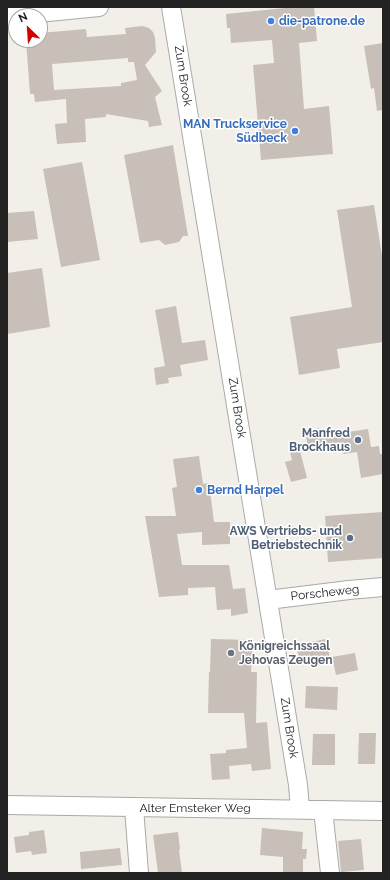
<!DOCTYPE html>
<meta charset="utf-8">
<style>
body{margin:0}
#map{position:relative;width:390px;height:880px;overflow:hidden;background:#f2efe9;font-family:Raleway,sans-serif}
canvas{display:block}
.frame{position:absolute;inset:0;border:8px solid #222;pointer-events:none}
.north{position:absolute;left:8px;top:8px;width:40px;height:40px;box-sizing:border-box;background:#fff;border:1px solid #a7a7a7;border-radius:50%;rotate:335deg;font-size:11px;font-weight:700;line-height:16px;text-align:center;color:#222}
.north::after{content:'';display:block;margin:auto;width:14px;height:18px;background:#d40000;clip-path:polygon(50% 0,100% 100%,50% 72%,0 100%)}
</style>
<div id="map">
<canvas width="390" height="880"></canvas>
<div class="frame"></div>
<div class="north">N</div>
</div>
<script>
const c = document.querySelector('canvas').getContext('2d');
c.lineJoin = 'round';
function fill(path, color) {
  c.fillStyle = color;
  c.fill(path, 'evenodd');
}
function shape(rows) {
  const path = new Path2D();
  for (const r of rows) {
    path.moveTo(r[0], r[1]);
    for (let i = 2; i < r.length; i += 2) path.lineTo(r[i], r[i + 1]);
  }
  return path;
}
function strokePath(path, color, width, dash) {
  c.strokeStyle = color;
  c.lineWidth = width;
  c.lineCap = dash ? 'butt' : 'round';
  c.setLineDash(dash || []);
  c.stroke(path);
}
function drawText(font, color, halo, rows, align = 'center') {
  c.font = font + ' Raleway,sans-serif';
  c.lineWidth = 3;
  c.setLineDash([]);
  c.textBaseline = 'middle';
  c.strokeStyle = halo;
  c.fillStyle = color;
  for (const [text, x, y, turn = 0] of rows) {
    c.save();
    c.translate(x, y);
    c.rotate((+turn || 0) * Math.PI / 180);
    c.textAlign = isNaN(turn) ? turn : align;
    if (halo) c.strokeText(text, 0, 0);
    c.fillText(text, 0, 0);
    c.restore();
  }
}
fill(shape([
 [295,7,314,7,317,41,299,43,304,109,329,106,333,154,261,160,253,65,274,63,272,40,231,43,230,28,227,28,226,14],
 [142,26,149,28,153,32,155,38,156,52,145,65,162,91,155,97,162,125,149,127,148,121,106,114,106,117,85,119,86,142,57,144,55,124,67,123,66,99,35,102,34,94,30,94,26,40,40,40,40,33,86,29,87,37,126,34,125,28],
 [128,58,128,62,134,62,137,80,121,83,121,86,54,90,52,64],
 [383,43,383,110,377,111,374,88,371,89,364,46],
 [173,145,188,236,183,236,179,242,165,245,159,240,140,243,124,155],
 [82,162,100,260,61,267,43,169],
 [374,205,383,262,383,342,337,349,340,368,299,375,290,317,352,307,337,210],
 [34,211,38,239,7,242,7,213],
 [42,268,50,327,7,334,7,273],
 [176,306,182,343,205,340,208,360,180,365,182,376,168,378,169,383,156,385,154,368,165,366,155,310],
 [320,428,322,436,368,429,371,447,379,446,380,454,383,454,383,474,361,478,357,452,343,454,341,445,309,452,305,431],
 [299,447,307,478,291,482,285,462,292,460,289,449],
 [199,456,203,484,209,483,214,522,230,522,230,544,202,545,202,532,177,534,182,565,229,565,233,589,245,588,248,613,231,616,231,609,217,610,215,587,188,588,188,595,159,597,145,516,176,516,172,488,177,487,173,459],
 [383,512,383,558,328,562,325,516],
 [211,639,253,640,251,672,257,672,256,723,267,722,271,769,252,771,251,764,229,766,230,779,212,780,210,754,226,753,226,750,247,748,244,713,208,713,209,672,210,672],
 [326,639,330,657,300,663,296,645],
 [355,653,358,670,336,675,332,657],
 [306,686,338,687,337,710,305,708],
 [359,733,376,733,375,764,358,764],
 [313,734,335,734,335,765,312,765],
 [262,828,303,832,302,849,307,849,306,859,303,859,303,873,283,873,283,857,260,855],
 [44,830,47,853,32,855,31,851,16,853,14,837,29,835,29,832],
 [178,832,180,849,179,850,182,873,158,873,153,835],
 [361,839,364,870,341,872,338,841],
 [120,848,122,865,81,869,80,852]
]), '#c7bfb8');
const minor = shape([
 [171,7,298,785,300,809],
 [7,16,99,7],
 [268,600,349,590,383,587],
 [7,805,383,811],
 [134,808,139,873],
 [323,810,330,873]
]);
strokePath(minor, '#a9a9a9', 20);
strokePath(minor, '#fff', 18);
for (const [x, y, r, color] of [
 [271,21,4,"#3f7fe0"],
 [295,131,4,"#3f7fe0"],
 [358,440,4,"#5c6f8a"],
 [199,490,4,"#3f7fe0"],
 [350,538,4,"#5c6f8a"],
 [231,653,4,"#6b7280"]
]) {
  const dot = new Path2D();
  dot.arc(x, y, r, 0, 2 * Math.PI);
  c.fillStyle = color;
  c.fill(dot);
  strokePath(dot, '#fff', 1.5);
}
drawText('bold 12px', '#366cbe', '#fff', [
 ["die-patrone.de",279,21],
 ["MAN Truckservice",287,124,"right"],
 ["Südbeck",287,138,"right"],
 ["Bernd Harpel",207,490]
], 'left');
drawText('12px', '#222', '#fff', [
 ["Zum Brook",183,76,81],
 ["Zum Brook",237,408,81],
 ["Porscheweg",325,593,-6],
 ["Zum Brook",289,728,81],
 ["Alter Emsteker Weg",195,808]
]);
drawText('bold 12px', '#4e5e75', '#fff', [
 ["Manfred",350,433],
 ["Brockhaus",350,447],
 ["AWS Vertriebs- und",342,531],
 ["Betriebstechnik",342,545]
], 'right');
drawText('bold 12px', '#5b616d', '#fff', [
 ["Königreichssaal",239,646],
 ["Jehovas Zeugen",239,660]
], 'left');
</script>
